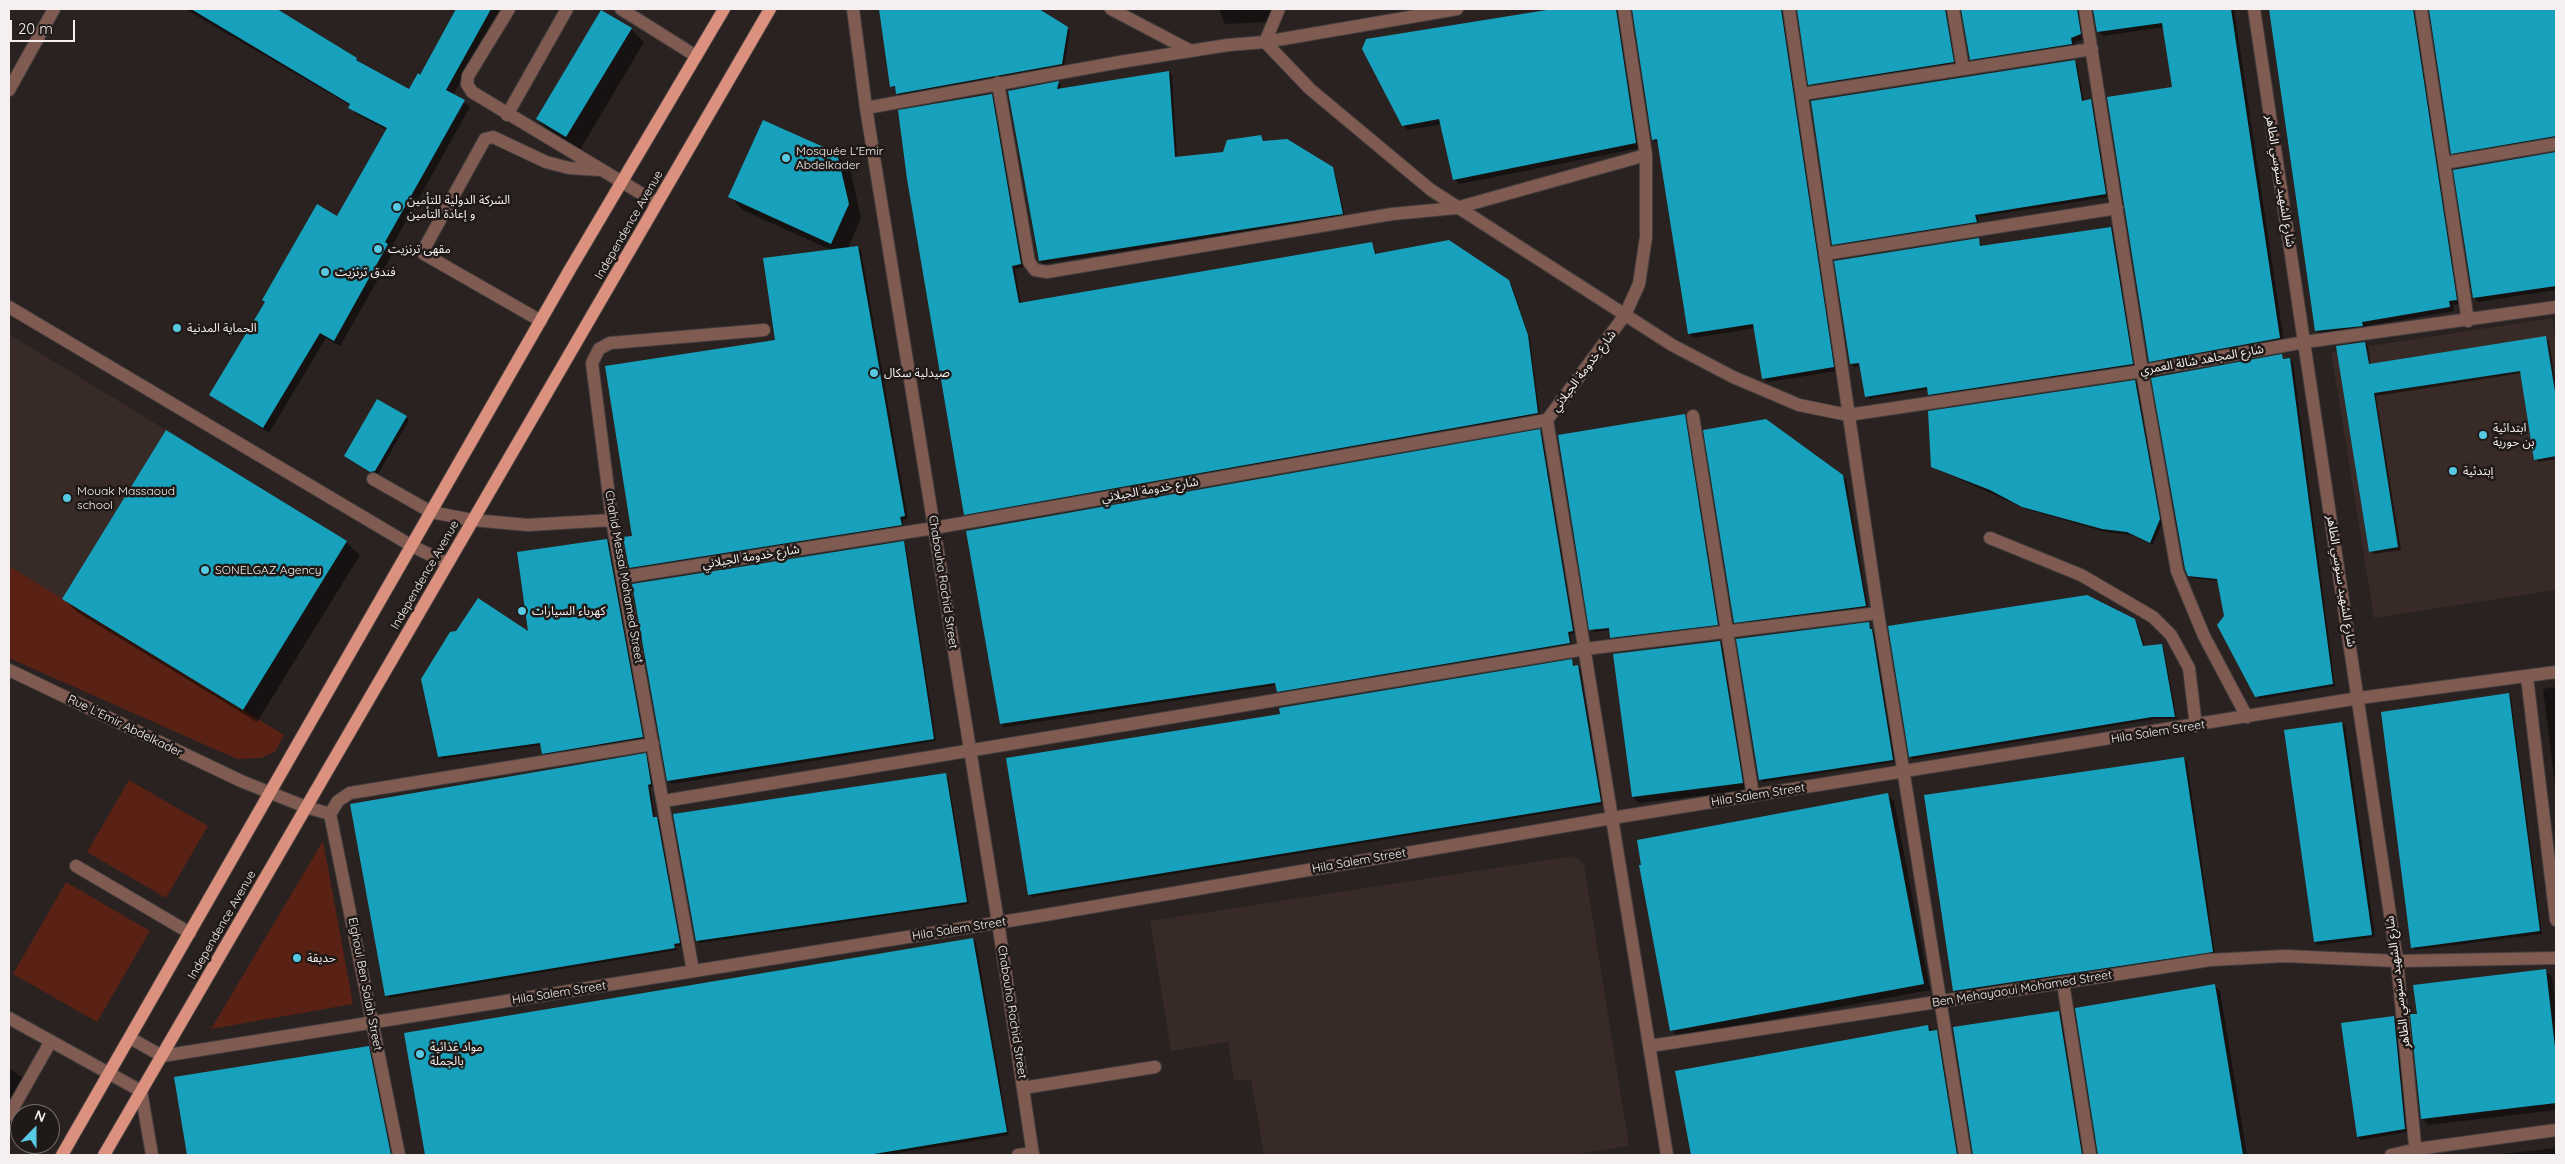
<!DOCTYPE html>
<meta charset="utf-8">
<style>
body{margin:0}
#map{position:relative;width:2565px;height:1164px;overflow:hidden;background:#292221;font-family:Quicksand,sans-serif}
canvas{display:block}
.frame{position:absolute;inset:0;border:10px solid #f5f0ef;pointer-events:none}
.north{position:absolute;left:10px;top:1104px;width:50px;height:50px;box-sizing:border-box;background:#1f1917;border:1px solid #756f6d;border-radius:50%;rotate:22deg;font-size:14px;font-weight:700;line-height:20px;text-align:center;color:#f5f0ef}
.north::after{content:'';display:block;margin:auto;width:18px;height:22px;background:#58c9e3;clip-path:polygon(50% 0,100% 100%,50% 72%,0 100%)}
.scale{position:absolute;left:10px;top:20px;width:65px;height:22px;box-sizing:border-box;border:2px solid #f5f0ef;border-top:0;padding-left:6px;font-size:15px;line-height:18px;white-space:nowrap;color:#f5f0ef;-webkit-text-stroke:4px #1f1917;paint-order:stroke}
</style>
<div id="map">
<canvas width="2565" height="1164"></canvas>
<div class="frame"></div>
<div class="north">N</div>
<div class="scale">20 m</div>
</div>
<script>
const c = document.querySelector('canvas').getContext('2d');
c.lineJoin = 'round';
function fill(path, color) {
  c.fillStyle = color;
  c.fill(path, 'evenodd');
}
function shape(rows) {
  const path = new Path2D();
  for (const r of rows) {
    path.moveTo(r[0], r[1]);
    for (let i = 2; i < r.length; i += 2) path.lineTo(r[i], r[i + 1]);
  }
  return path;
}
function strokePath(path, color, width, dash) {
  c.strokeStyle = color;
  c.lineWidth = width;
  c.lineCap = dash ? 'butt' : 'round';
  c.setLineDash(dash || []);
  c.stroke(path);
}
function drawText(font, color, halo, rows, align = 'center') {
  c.font = font + ' Quicksand,"Noto Sans Arabic",sans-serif';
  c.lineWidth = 5;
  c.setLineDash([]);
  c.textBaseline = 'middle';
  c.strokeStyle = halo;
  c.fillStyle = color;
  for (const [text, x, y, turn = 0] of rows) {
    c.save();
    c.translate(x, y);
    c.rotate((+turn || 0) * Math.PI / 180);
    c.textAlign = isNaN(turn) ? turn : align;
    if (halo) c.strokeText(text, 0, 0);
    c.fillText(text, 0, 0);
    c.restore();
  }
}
fill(shape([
 [2552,318,2556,342,2556,590,2374,618,2331,352],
 [9,334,166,430,62,599,9,566],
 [1573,856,1584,864,1629,1146,1572,1155,1264,1155,1251,1079,1234,1081,1228,1042,1171,1051,1150,921]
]), '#372a27');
fill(shape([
 [9,566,284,735,275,752,261,758,237,759,9,658],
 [129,780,208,826,166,898,87,852],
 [323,841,353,1004,211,1029],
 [66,882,150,931,97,1022,13,974]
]), '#592214');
fill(shape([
 [185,9,269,9,409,90,421,76,458,9,500,9,453,95,470,107,391,248,394,251,340,346,326,338,269,433,211,395,338,217,387,130,356,114,351,106],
 [881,9,1037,9,1070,31,1064,67,900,97,896,88,891,86],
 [1219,9,1272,9,1267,22,1225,24],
 [1561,9,1623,9,1640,148,1459,184,1455,179,1442,124,1408,130,1403,125,1367,40],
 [1633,9,1788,9,1837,371,1768,382,1763,378,1755,328,1694,338,1689,333,1659,144,1653,140],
 [1798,9,1952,9,1957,66,1814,89,1810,84],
 [1962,9,2083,9,2085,39,2075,42,2076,48,1975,64,1971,59],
 [2094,9,2234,9,2284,342,2154,365,2150,361,2173,88,2164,27,2103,36,2098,31],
 [2270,9,2419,9,2460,304,2453,305,2454,311,2366,326,2366,330,2321,334,2316,330],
 [2430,9,2556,9,2556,140,2456,157,2452,153],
 [631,29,644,42,580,150,550,132,537,119],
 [2074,61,2077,64,2084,102,2091,101,2093,104,2108,197,1978,217,1979,225,1836,247,1833,244],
 [1169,72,1172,75,1177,158,1224,153,1261,136,1265,142,1332,168,1335,172,1345,217,1043,264,1038,258,1009,92,1058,83,1061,85,1060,90],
 [991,95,994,98,1024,267,1015,269,1021,304,1372,244,1377,255,1508,281,1512,285,1530,339,1540,416,968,517,965,514],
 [2556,153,2556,290,2478,302,2474,297,2455,171],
 [836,154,850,168,861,218,848,248,858,247,861,250,908,519,903,520,904,528,633,570,630,567,633,537,777,341,831,250,743,210,730,197],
 [2111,228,2114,231,2135,367,1932,397,1929,389,1869,399,1866,396,1861,366,1854,367,1851,364,1979,239,1982,247],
 [2546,338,2549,341,2556,386,2556,459,2539,462,2536,459,2522,373,2376,396,2401,550,2373,554,2371,551,2365,343,2368,346,2371,365],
 [2282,356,2285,360,2290,359,2293,362,2335,686,2259,699,2225,616,2218,581,2192,578,2189,575],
 [2135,382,2138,384,2162,523,2153,545,2131,535,2106,532,2026,509,1932,467],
 [1685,416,1688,419,1720,627,1615,640,1611,630,1594,632,1591,629],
 [406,417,409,420,378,474,374,474,346,456],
 [1540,431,1542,434,1575,634,1570,634,1572,646,1281,694,1277,685,1004,727,1001,724,968,532],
 [1842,476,1846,479,1868,609,1738,625,1735,622],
 [607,540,610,543,645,740,546,756,542,745,442,759,439,756,529,633],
 [346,542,360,555,257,722,77,612,64,599],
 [904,542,906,545,936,741,671,784,668,781,633,585],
 [2134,620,2137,623,2145,647,2161,646,2164,649,2177,719,2155,719,1913,759,1911,757],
 [1868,624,1875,633,1896,762,1763,782,1760,779],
 [1720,642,1726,648,1749,790,1639,803,1633,797],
 [1572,661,1575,667,1581,669,1603,804,1032,897,1029,894,1282,715],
 [2556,687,2556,792,2543,689],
 [2508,694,2511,697,2542,934,2415,950,2412,947],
 [2342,724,2345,726,2375,937,2318,945,2315,942,2286,731],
 [645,755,648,758,653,787,650,787,655,818,660,821,682,946,676,946,677,950,389,998,386,995],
 [2184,758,2187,761,2215,954,1957,993,1954,990],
 [945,774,948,777,969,904,700,943,697,940],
 [1887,795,1894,801,1930,990,1678,1037,1671,1030],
 [973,939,976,942,1009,1135,886,1155,427,1155,406,1034],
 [2545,970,2552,977,2556,1013,2556,1110,2428,1125,2422,1118,2418,1015],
 [2215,986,2220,991,2247,1155,2099,1155],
 [2059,1012,2064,1017,2085,1155,1974,1155],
 [2394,1018,2397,1021,2407,1132,2361,1140,2358,1137],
 [1927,1026,1941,1036,1960,1155,1692,1155,1676,1072],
 [368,1047,375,1054,394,1155,188,1155,175,1078],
 [9,1068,28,1082,9,1114],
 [2556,1148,2556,1155,2494,1155]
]), '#0007');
fill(shape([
 [191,9,277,9,357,58,356,60,409,89,418,73,420,75,456,9,491,9,446,90,465,100,385,242,388,244,334,341,320,333,263,428,209,395,265,302,262,300,317,204,337,216,387,128,348,108,350,104],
 [879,9,1039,9,1068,27,1062,64,896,94,895,86,890,87],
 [1553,9,1616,9,1636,143,1453,180,1439,119,1402,126,1362,49,1366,39],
 [1632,9,1781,9,1834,367,1762,379,1753,324,1688,334,1657,139,1652,140],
 [1797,9,1945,9,1954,62,1808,85],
 [1961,9,2077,9,2081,34,2071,38,2072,44,1970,60],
 [2093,9,2231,9,2280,338,2149,362,2107,97,2172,87,2162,23,2097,32],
 [2269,9,2413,9,2457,300,2449,301,2450,307,2362,322,2363,326,2315,331],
 [2429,9,2556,9,2556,136,2451,154],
 [601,10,632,28,566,137,536,119],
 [2075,60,2082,101,2091,99,2106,194,1975,215,1977,222,1832,245,1811,101],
 [1169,71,1175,157,1223,152,1227,140,1261,135,1263,141,1287,139,1333,167,1343,214,1039,261,1008,91,1059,81,1057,89],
 [992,94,1021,264,1012,266,1019,303,1372,242,1375,254,1449,240,1509,280,1528,335,1538,413,964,515,907,179,898,110],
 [763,120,837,153,849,204,831,244,728,197],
 [2556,152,2556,286,2473,298,2453,170],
 [2111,227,2133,364,1928,395,1927,387,1865,397,1859,363,1850,364,1834,261,1979,238,1980,246],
 [858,246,905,516,900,517,902,525,629,568,623,537,632,536,605,366,775,340,763,258],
 [2546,336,2556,398,2556,456,2534,460,2520,371,2374,393,2398,547,2369,552,2336,346,2365,342,2369,364],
 [2282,354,2283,359,2290,358,2333,684,2255,697,2217,625,2224,616,2217,579,2188,576,2185,569,2151,378],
 [2135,380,2160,519,2150,543,2127,532,2102,529,2022,507,1990,490,1931,467,1928,411],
 [377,399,407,416,375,471,370,472,344,456],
 [1685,414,1718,625,1610,638,1609,628,1589,630,1558,435],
 [1766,419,1843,475,1866,606,1734,623,1703,430],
 [1540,429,1573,631,1568,632,1570,643,1277,692,1275,683,1000,724,966,531],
 [166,430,347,541,243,710,62,599],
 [607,539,643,737,542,754,540,743,438,757,421,679,450,632,456,631,478,598,528,631,517,552],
 [904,541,934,739,667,781,632,584],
 [2087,595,2135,619,2143,646,2162,644,2175,717,2152,717,1909,757,1888,626],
 [1869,622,1870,629,1872,629,1893,760,1759,780,1736,639],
 [1720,641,1743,783,1632,797,1613,654],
 [1572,659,1573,666,1578,665,1601,802,1028,895,1006,758,1280,714,1279,708],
 [2509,693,2540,931,2411,948,2381,712],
 [2342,722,2372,935,2314,942,2284,730],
 [646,753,651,784,648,785,653,817,657,817,680,943,674,944,675,948,385,996,350,804],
 [2184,757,2213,952,1953,991,1924,795],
 [946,773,967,902,696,941,673,814],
 [1888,793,1924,984,1670,1031,1639,865,1641,865,1637,840],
 [973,938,1007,1132,868,1155,425,1155,404,1033],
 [2546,969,2556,1056,2556,1103,2421,1119,2410,1014,2417,1014,2413,985],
 [2215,984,2243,1155,2098,1155,2075,1008],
 [2059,1011,2082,1155,1973,1155,1953,1027],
 [2394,1016,2405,1129,2357,1137,2341,1023],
 [1928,1025,1929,1031,1937,1030,1957,1155,1691,1155,1675,1071],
 [369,1046,391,1155,187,1155,174,1077]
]), '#17a1bc');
const minor = shape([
 [509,9,468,76,467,84,472,92,657,203],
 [621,9,696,56],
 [853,9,866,108,998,922,1033,1155],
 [1111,9,1191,51],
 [1279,9,1265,42,1310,89,1431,190,1672,345,1733,377,1799,405,1848,415,2142,371,2305,342,2556,307],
 [1789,9,1878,613,1965,1155],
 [1953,9,1963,69],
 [2085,9,2142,371,2177,571,2204,636,2247,717],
 [2254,9,2397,961,2416,1155],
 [2421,9,2468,321],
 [998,83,1029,262,1035,270,1047,272,1392,214,1456,208,1646,155],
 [9,90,54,9],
 [1802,94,2092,49],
 [866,108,1120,62,1228,45,1265,42,1457,9],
 [507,115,567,9],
 [2444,163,2556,144],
 [1825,254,2117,208],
 [9,307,412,546,447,563],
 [541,321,424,254,425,247,485,139,493,137,546,162,569,168,601,170],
 [1693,416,1753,796],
 [1547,420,1667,1155],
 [373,479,431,512,472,520,528,525,612,520],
 [1990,538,2081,575,2153,617,2171,635,2189,668,2196,726],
 [623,577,934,528,1547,420,1625,315,1639,284,1646,237,1646,155,1624,9],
 [9,670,241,781,306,807,330,814],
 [2527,677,2556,920],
 [664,801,1585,649,1878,613],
 [330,814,399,1155],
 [330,814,338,801,350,793,653,744],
 [76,866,190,933],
 [693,971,612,520,592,363,599,349,610,343,764,330],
 [2063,983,2090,1155],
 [9,1018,141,1091,152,1155],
 [130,1038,162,1056,1039,916,1612,818,2359,698,2556,672],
 [1650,1046,2210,960,2285,956,2397,961,2556,958],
 [1023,1088,1155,1067],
 [9,1115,51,1041],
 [1018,1155,1033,1153],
 [2391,1155,2417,1149,2556,1130]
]);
const major = shape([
 [62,1155,569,271,724,9],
 [104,1155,770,9]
]);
strokePath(minor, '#463f3e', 14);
strokePath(major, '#463f3e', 14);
strokePath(minor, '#7f5b52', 12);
strokePath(major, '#db917e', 12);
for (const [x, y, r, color] of [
 [786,158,5,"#58c9e3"],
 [397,207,5,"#58c9e3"],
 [378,249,5,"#58c9e3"],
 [325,272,5,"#58c9e3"],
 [177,328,5,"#58c9e3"],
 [874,373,5,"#58c9e3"],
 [2483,435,5,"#58c9e3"],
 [2453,471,5,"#58c9e3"],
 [67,498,5,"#58c9e3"],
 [205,570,5,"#58c9e3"],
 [522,611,5,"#58c9e3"],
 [297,958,5,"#58c9e3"],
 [420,1054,5,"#58c9e3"]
]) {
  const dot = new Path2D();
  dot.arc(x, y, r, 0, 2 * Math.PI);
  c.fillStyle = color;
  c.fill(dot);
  strokePath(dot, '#1f1917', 2);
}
drawText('12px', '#f5f0ef', '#1f1917', [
 ["Mosquée L'Emir",796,151],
 ["Abdelkader",796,165],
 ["الشركة الدولية للتأمين",407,200],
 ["و إعادة التأمين",407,214],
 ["مقهى ترنزيت",388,249],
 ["فندق ترنزيت",335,272],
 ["الحماية المدنية",187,328],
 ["صيدلية سكال",884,373],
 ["ابتدائية",2493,428],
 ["بن حورية",2493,442],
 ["إبتدئية",2463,471],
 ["Mouak Massaoud",77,491],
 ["school",77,505],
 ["SONELGAZ Agency",215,570],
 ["كهرباء السيارات",532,611],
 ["حديقة",307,958],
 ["مواد غذائية",430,1047],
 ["بالجملة",430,1061]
], 'left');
drawText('12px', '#f5f0ef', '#1f1917', [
 ["شارع الشهيد سنوسي الطاهر",2280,181,81],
 ["Independence Avenue",629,225,-60],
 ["شارع المجاهد شالة العمري",2202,360,-10],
 ["شارع خدومة الجيلاني",1584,371,-53],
 ["شارع خدومة الجيلاني",1150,490,-10],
 ["شارع خدومة الجيلاني",751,557,-9],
 ["Independence Avenue",425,575,-60],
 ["Chahid Messai Mohamed Street",624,577,80],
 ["شارع الشهيد سنوسي الطاهر",2341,581,81],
 ["Chabouha Rachid Street",943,582,81],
 ["Rue L'Emir Abdelkader",125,726,26],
 ["Hila Salem Street",2158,732,-9],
 ["Hila Salem Street",1758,795,-9],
 ["Hila Salem Street",1359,861,-10],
 ["Independence Avenue",222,925,-60],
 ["Hila Salem Street",959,929,-9],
 ["شارع الشهيد سنوسي الطاهر",2398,982,-97],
 ["Elghoul Ben Salah Street",365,984,79],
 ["Ben Mehayaoui Mohamed Street",2022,989,-9],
 ["Hila Salem Street",559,993,-9],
 ["Chabouha Rachid Street",1012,1012,81]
]);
</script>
